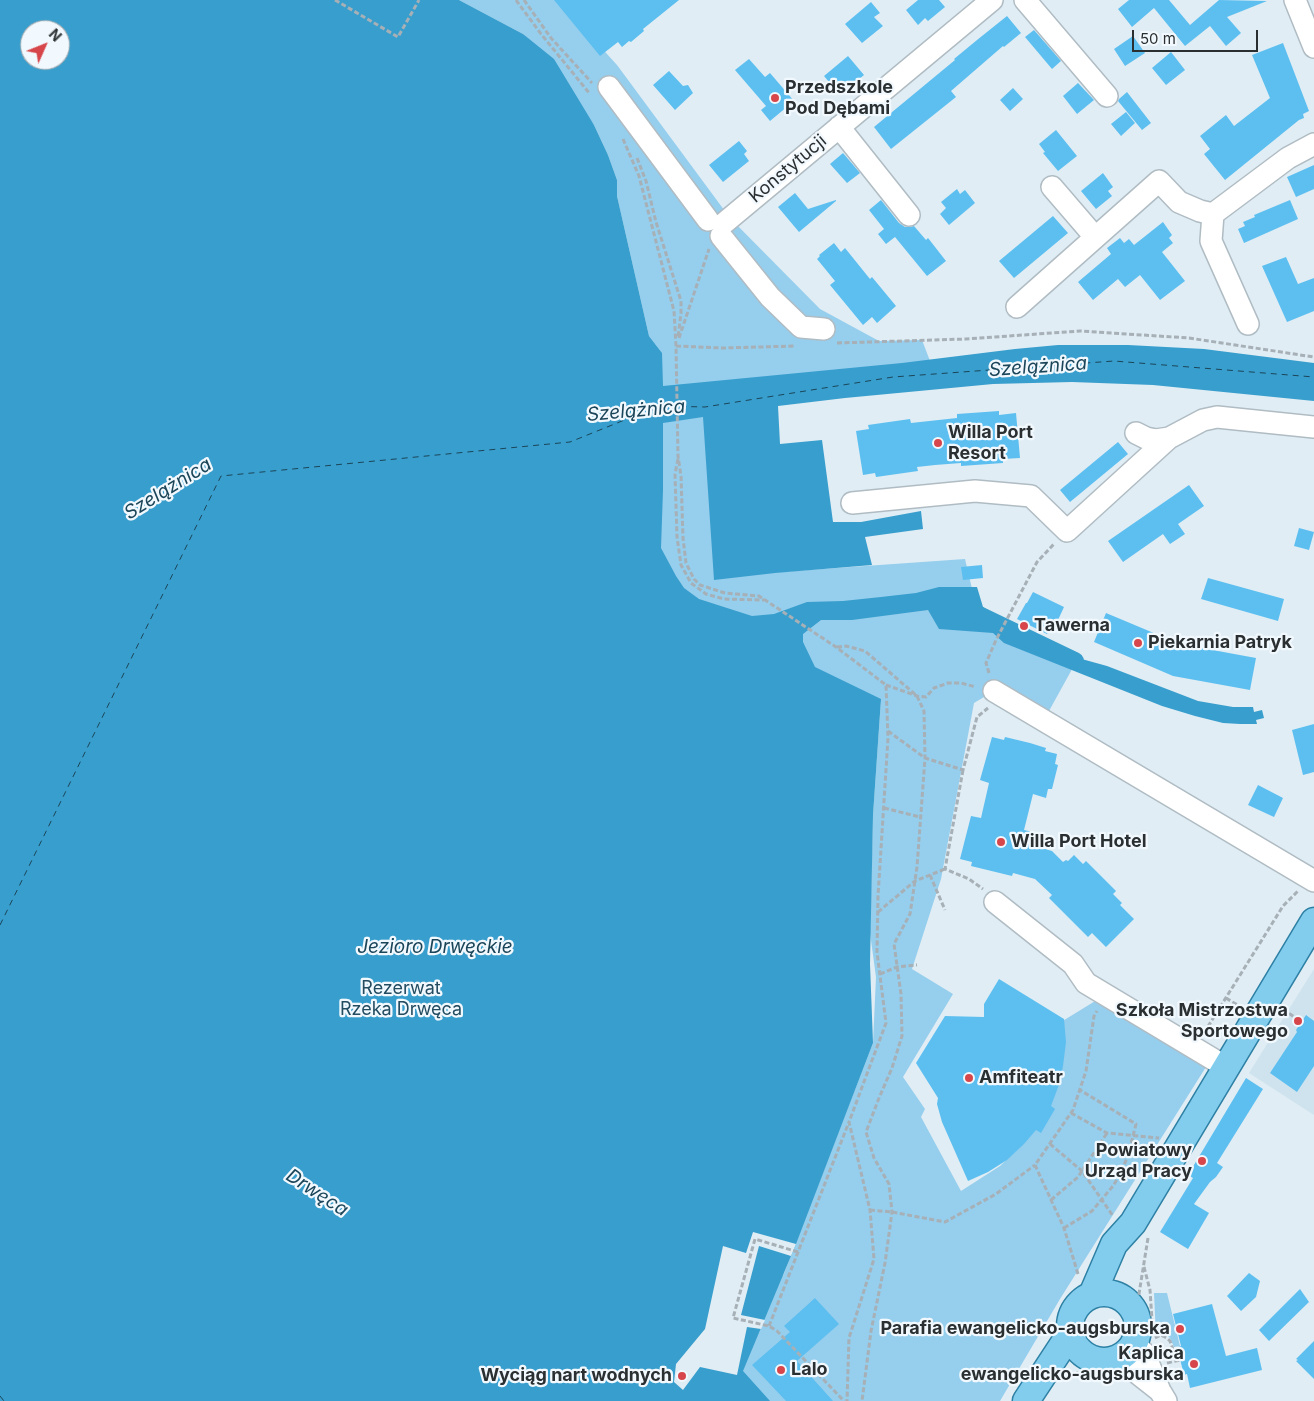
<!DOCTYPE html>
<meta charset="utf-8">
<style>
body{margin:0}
#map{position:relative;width:1314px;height:1401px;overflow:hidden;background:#e0edf4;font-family:Inter,sans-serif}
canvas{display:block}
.north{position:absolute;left:20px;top:20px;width:50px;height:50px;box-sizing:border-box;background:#f2f9fe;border:1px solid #a2a8ac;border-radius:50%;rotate:46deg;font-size:14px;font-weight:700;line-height:20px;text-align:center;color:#2a2f31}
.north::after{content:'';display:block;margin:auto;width:18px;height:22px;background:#d6464b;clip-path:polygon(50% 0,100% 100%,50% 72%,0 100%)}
.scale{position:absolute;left:1132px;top:30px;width:126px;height:22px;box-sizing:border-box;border:2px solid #2a2f31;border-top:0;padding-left:6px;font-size:15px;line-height:18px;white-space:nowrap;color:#2a2f31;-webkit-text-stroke:4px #f2f9fe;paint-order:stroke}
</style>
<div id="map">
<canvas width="1314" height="1401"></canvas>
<div class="north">N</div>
<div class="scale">50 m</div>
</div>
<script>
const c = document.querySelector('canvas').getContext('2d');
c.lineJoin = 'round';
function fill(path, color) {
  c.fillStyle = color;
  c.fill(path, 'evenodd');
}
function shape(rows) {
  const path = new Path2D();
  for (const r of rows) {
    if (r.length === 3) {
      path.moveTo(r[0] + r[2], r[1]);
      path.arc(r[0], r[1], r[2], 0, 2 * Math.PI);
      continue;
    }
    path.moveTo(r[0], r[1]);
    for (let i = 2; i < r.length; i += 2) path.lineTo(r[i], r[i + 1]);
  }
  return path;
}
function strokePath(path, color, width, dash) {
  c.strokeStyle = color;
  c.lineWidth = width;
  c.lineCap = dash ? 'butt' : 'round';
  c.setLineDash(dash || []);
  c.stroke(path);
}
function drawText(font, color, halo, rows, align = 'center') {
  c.font = font + ' Inter,sans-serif';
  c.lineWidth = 4.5;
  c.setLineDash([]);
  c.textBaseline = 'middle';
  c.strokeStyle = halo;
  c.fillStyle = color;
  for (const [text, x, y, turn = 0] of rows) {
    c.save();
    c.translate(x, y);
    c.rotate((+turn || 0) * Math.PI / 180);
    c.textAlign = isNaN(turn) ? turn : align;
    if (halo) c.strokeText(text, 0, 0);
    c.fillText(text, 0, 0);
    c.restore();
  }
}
fill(shape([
 [1314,969,1314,1115,1249,1073]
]), '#cee3ee');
fill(shape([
 [0,0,363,0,662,353,649,336,617,196,617,180,608,155,594,125,523,34,459,0,558,0,617,65,730,218,820,309,879,341,922,340,935,374,705,407,751,574,965,559,978,614,1076,662,1044,720,994,691,974,703,941,879,912,969,953,994,903,1077,925,1109,921,1117,961,1191,1000,1166,1024,1143,1061,1022,1105,995,1211,1059,1060,1299,1000,1401,0,1401],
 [30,30,60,30,60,60,30,60],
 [881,699,873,815,870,933,876,977,873,1043,783,1276],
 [1154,1293,1167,1293,1180,1346,1174,1347,1170,1338,1165,1334,1161,1333,1156,1336]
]), '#96ceed');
fill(shape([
 [0,0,459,0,523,34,554,59,594,125,608,155,617,180,617,196,649,336,662,353,663,386,902,363,1015,349,1058,345,1128,345,1204,349,1314,363,1314,401,1153,385,1072,382,993,384,845,398,778,406,780,444,822,440,833,522,861,522,921,511,923,529,865,537,872,565,775,573,714,580,703,417,663,423,663,490,661,548,676,576,684,588,699,599,752,616,774,614,807,602,843,601,881,597,916,593,939,587,977,587,983,607,999,618,995,627,1045,650,1060,653,1107,666,1198,701,1233,707,1253,707,1254,712,1262,710,1264,718,1256,720,1257,724,1240,724,1223,723,1195,716,1162,706,1004,643,993,633,939,629,928,610,852,620,821,620,803,634,803,642,815,667,881,699,873,815,870,964,873,1043,796,1244,743,1371,770,1401,0,1401],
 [30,30,60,30,60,60,30,60]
]), '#389ecd');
fill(shape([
 [753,1232,796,1244,791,1256,759,1246,741,1315,765,1320,763,1325,761,1329,747,1327,737,1375,700,1367,683,1390,674,1382,676,1364,705,1329,723,1246,746,1253]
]), '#e0edf4');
strokePath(shape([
 [975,613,1075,661]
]), '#389ecd', 18);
strokePath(shape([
 [0,925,221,476,570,442,627,419,664,406,705,407,893,377,1114,361,1314,377],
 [0,1396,4,1401]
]), '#1b4559', 1, [6, 5]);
fill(shape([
 [554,0,679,0,643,29,644,31,631,42,629,41,622,47,618,42,600,56],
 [918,0,939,0,945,7,928,21,925,18,918,25,906,10],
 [1129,0,1169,0,1190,25,1219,0,1267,1,1227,17,1241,33,1226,46,1210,26,1185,46,1154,8,1132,27,1118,9],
 [871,2,880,13,874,17,883,26,862,43,845,24],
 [1007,16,1021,33,1004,47,1003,46,951,91,956,97,891,149,874,127,955,60,954,59,977,40],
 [1034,30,1061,61,1052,69,1025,37],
 [1133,36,1145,53,1125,66,1114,49],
 [1283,43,1309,111,1303,114,1304,118,1299,120,1225,180,1204,154,1210,149,1200,136,1226,115,1234,126,1270,98,1252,55],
 [1171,52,1185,70,1166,85,1152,68],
 [848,56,864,75,840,95,824,76],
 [749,59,765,77,770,73,794,101,770,121,761,110,766,106,735,70],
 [669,71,683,86,688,85,693,93,675,110,653,85],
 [1078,83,1094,100,1077,114,1063,96],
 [1013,88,1023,99,1010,111,1000,100],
 [1127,92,1151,123,1142,130,1118,101,1119,99],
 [1126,112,1135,123,1121,136,1111,124],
 [1056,130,1077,156,1058,171,1043,153,1045,152,1039,144],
 [739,141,747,151,744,154,749,161,723,182,709,165],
 [843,153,860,173,847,183,830,164],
 [1314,165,1314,189,1296,197,1287,177],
 [1103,173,1113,187,1108,191,1112,196,1096,209,1081,191],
 [957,189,960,194,965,190,975,203,949,225,940,214,946,208,941,202],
 [795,193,808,209,836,200,836,201,799,232,778,207],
 [881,200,899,223,905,227,910,227,914,226,926,240,928,238,946,261,927,276,895,237,886,244,878,234,884,229,869,210],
 [1290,200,1298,219,1244,243,1238,229,1245,226,1243,222,1255,217,1254,215],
 [1053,216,1068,233,1014,278,999,261],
 [1163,222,1172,235,1169,238,1173,243,1162,252,1185,281,1160,300,1140,275,1125,287,1118,279,1093,300,1078,282,1111,254,1107,248,1120,238,1124,243,1129,239,1134,245],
 [834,243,841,252,845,248,870,279,872,277,896,306,877,323,872,317,863,325,830,285,835,281,817,259,820,256,819,255],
 [1286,257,1298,284,1314,278,1314,311,1287,322,1262,266],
 [999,411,999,415,1016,413,1020,458,1003,459,1003,463,961,466,961,463,935,465,917,467,918,471,876,477,875,473,863,475,856,431,869,429,868,425,910,419,911,423,957,418,957,414],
 [1118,442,1128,454,1070,502,1060,490],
 [1189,485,1204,506,1178,524,1185,534,1170,544,1163,534,1123,562,1108,541],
 [1299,528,1314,532,1309,550,1294,546],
 [982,565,983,578,963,580,961,567],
 [1208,578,1284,599,1278,621,1201,599],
 [1033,592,1064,607,1058,620,1055,619,1047,634,1017,619,1026,603,1027,603],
 [1106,613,1180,644,1256,658,1250,690,1173,676,1094,642],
 [1314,724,1314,772,1303,775,1292,730],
 [992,737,1004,740,1005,737,1030,743,1046,748,1045,751,1057,754,1055,764,1058,765,1052,789,1048,789,1046,798,1033,794,1024,830,1033,832,1031,841,1036,843,1035,846,1052,851,1063,862,1066,860,1068,861,1074,855,1083,864,1086,861,1116,891,1113,894,1122,903,1120,905,1134,919,1106,947,1092,933,1088,937,1049,898,1052,895,1035,879,1013,873,1012,876,971,866,972,862,960,859,971,816,981,818,989,783,980,780],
 [1258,785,1283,798,1274,817,1248,805],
 [999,979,1064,1019,1066,1042,1063,1066,1060,1082,1051,1106,1055,1109,1041,1133,1036,1130,1024,1144,1007,1160,988,1172,968,1181,942,1122,937,1104,938,1098,916,1063,945,1016,984,1017,984,1004],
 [1306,1015,1314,1021,1314,1066,1297,1092,1270,1073,1297,1032,1296,1030],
 [1246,1078,1263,1089,1217,1163,1223,1167,1216,1177,1210,1182,1194,1204,1209,1213,1188,1249,1160,1232,1193,1178,1188,1175],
 [1249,1273,1260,1281,1256,1297,1241,1311,1227,1296],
 [1300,1289,1309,1302,1269,1341,1259,1330],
 [815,1298,839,1324,797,1361,833,1401,786,1401,752,1365,790,1332,784,1326],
 [1212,1304,1226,1356,1257,1348,1262,1370,1190,1388,1187,1374,1184,1375,1177,1347,1181,1346,1173,1314],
 [1314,1341,1314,1379,1296,1361,1298,1360,1296,1359]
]), '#5dbff0');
const minor = shape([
 [1025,0,1107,96],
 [1295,0,1314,47],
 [609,87,708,220],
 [839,127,909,215],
 [1052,187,1095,237],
 [723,224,992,0],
 [721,236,770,297,801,327,824,329],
 [1017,307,1159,181,1179,202,1200,211,1213,214],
 [1248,324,1211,241,1213,214,1288,158,1314,144],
 [1136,433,1146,438,1156,440,1169,438,1203,420,1217,417,1314,427],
 [852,503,975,491,1031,496,1067,531,1169,438],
 [994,691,1314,881],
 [995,902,1073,964,1086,983,1226,1067],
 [1134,1343,1144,1353,1160,1391,1166,1401],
 [1118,1358,1160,1391]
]);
const major = shape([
 [1104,1327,34],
 [1092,1295,1114,1244,1133,1223,1314,921],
 [1026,1401,1070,1334]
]);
strokePath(minor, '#b0bcc3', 24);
strokePath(major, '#2d80a4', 29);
strokePath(shape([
 [335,0,398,37,419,0],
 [516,0,541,34,590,94],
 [524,0,551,38,592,83],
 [623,139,639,176,674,311,676,346,678,456,681,476,683,538,686,563,694,579,700,585,725,593,759,596,836,647,886,685,888,738,878,896,877,952,886,1023,849,1122,870,1210,874,1259,849,1338,847,1401],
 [637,158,646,181,656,222,681,301,681,313,678,338],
 [679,338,709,249],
 [837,343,966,339,1080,331,1189,338,1314,357],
 [676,346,722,348,796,346],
 [678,459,675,474,677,537,681,565,691,583,706,594,724,599,764,600],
 [837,647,846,646,865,651,917,696,924,711,925,758,917,867,910,914,894,944,901,994,902,1036,892,1068,879,1098,866,1132,874,1158,889,1184,892,1212,885,1263,871,1331,862,1401],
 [989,673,986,663,996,640,1037,562,1054,544],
 [886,685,917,696,926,697,934,688,948,683,961,683,976,687],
 [888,731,925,758,963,770,977,717,988,708],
 [963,770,945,869,969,879,983,889],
 [884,808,920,817],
 [930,875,945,910],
 [878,912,915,881,945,869],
 [880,974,897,967,917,965],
 [1226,998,1239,1006],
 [1283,1009,1301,1022],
 [1204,1033,1283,906,1298,891],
 [1071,1113,1107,1133,1159,1138],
 [1050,1144,1082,1171,1113,1216],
 [1051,1200,1078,1177,1107,1133],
 [870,1210,892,1212,945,1222,996,1194,1035,1165],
 [1064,1228,1092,1211,1113,1186,1122,1171,1129,1152,1136,1124,1080,1090],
 [1148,1238,1138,1300,1150,1332],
 [798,1252,755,1239,733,1318,769,1326,777,1331,844,1401],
 [1144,1267,1150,1290,1153,1335],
 [1078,1274,1064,1228,1035,1165,1073,1110,1086,1071,1094,1016,1097,1011],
 [769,1326,849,1122],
 [1155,1338,1161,1335,1167,1338,1170,1341,1177,1361],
 [1167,1363,1180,1360],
 [1067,1378,1077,1373,1090,1371,1107,1373]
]), '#a6b0b6', 3, [5, 2.5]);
strokePath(minor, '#fff', 21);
strokePath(major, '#82cdee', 26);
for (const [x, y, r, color] of [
 [775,98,5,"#d6464b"],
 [938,443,5,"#d6464b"],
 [1024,626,5,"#d6464b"],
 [1138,643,5,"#d6464b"],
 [1001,842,5,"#d6464b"],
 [1298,1021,5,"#d6464b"],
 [969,1078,5,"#d6464b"],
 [1202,1161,5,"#d6464b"],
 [1180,1329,5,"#d6464b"],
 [1194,1364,5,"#d6464b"],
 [781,1370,5,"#d6464b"],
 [682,1376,5,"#d6464b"]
]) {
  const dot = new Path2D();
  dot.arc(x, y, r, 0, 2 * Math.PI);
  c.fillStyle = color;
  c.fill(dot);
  strokePath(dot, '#f2f9fe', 2);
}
drawText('bold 18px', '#2a2f31', '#f2f9fe', [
 ["Przedszkole",785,88],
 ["Pod Dębami",785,109],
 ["Willa Port",948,433],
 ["Resort",948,454],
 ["Tawerna",1034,626],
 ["Piekarnia Patryk",1148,643],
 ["Willa Port Hotel",1011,842],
 ["Szkoła Mistrzostwa",1288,1011,"right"],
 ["Sportowego",1288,1032,"right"],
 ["Amfiteatr",979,1078],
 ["Powiatowy",1192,1151,"right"],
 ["Urząd Pracy",1192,1172,"right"],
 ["Parafia ewangelicko-augsburska",1170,1329,"right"],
 ["Kaplica",1184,1354,"right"],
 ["ewangelicko-augsburska",1184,1375,"right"],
 ["Lalo",791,1370],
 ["Wyciąg nart wodnych",672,1376,"right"]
], 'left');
drawText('18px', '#2a2f31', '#f2f9fe', [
 ["Konstytucji",788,169,-40]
]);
drawText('18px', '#234c61', '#f2f9fe', [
 ["Rezerwat",401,989],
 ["Rzeka Drwęca",401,1010]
]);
drawText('italic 19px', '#1b4559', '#f2f9fe', [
 ["Szelążnica",1038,367,-4],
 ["Szelążnica",636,411,-5],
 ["Szelążnica",168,489,-32],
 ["Jezioro Drwęckie",435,947],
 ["Drwęca",317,1193,33]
]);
</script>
